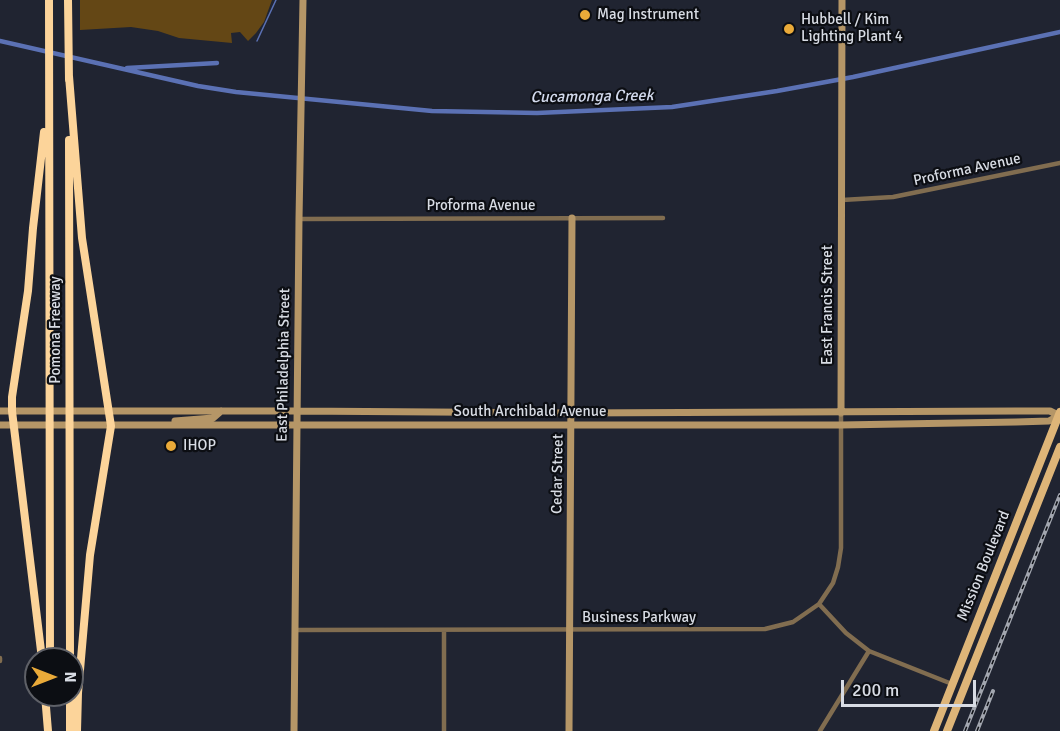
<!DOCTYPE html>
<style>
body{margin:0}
#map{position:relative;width:1060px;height:731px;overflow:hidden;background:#202431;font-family:Signika,sans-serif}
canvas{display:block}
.north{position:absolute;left:24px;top:647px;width:60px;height:60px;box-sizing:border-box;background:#0c0e13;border:2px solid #5e6067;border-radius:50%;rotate:90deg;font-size:16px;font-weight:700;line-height:24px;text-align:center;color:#d8dce4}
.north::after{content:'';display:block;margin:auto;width:21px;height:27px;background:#eaaa39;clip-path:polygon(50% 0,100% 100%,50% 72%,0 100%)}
.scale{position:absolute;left:841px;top:680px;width:135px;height:27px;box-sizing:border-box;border:3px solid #d8dce4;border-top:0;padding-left:8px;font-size:18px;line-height:21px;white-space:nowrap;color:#d8dce4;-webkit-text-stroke:4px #0c0e13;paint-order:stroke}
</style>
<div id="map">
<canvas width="1060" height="731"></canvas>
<div class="north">N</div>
<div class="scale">200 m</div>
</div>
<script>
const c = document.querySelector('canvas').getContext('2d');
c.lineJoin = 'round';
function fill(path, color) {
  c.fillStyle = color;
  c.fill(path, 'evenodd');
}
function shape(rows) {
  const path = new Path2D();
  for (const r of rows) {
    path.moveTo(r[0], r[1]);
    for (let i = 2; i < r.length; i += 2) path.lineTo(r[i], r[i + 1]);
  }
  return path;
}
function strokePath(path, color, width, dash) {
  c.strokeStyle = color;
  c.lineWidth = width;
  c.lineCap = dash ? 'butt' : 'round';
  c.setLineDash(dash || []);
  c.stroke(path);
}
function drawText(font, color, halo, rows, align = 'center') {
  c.font = font + ' Signika,sans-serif';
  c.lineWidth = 4.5;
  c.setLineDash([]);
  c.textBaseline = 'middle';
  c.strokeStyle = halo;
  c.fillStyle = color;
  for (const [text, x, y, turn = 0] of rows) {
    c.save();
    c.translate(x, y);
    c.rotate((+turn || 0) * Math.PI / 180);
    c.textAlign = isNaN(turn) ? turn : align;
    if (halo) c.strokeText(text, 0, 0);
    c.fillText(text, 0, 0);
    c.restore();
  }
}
fill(shape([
 [80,0,272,0,264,22,256,33,248,41,240,32,231,33,232,43,179,38,158,31,131,27,80,30]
]), '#644715');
strokePath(shape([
 [257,41,276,0]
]), '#5b71b4', 1.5);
strokePath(shape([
 [0,41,198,86,236,92,432,111,537,113,672,107,777,91,853,77,1060,32],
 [127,68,217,63]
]), '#5b71b4', 4.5);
strokePath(shape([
 [842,200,893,197,1060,163],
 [299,219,663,218],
 [819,604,833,583,838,567,841,548,841,413],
 [295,630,765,629,793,622,819,604,846,633,869,651,952,684],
 [0,658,0,661],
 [444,731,444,630],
 [820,731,869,651]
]), '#816d50', 4.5);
strokePath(shape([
 [0,411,297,411,572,413,1016,411,1050,411,1060,416],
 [841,413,842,0],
 [175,421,213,418,221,411],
 [0,425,841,425,1016,422,1049,421,1058,416],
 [294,731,299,219,303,0],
 [569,731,572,218]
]), '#b59667', 7);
strokePath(shape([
 [934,731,1060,412],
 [947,731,1060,447]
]), '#deb578', 8);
strokePath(shape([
 [49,0,50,659],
 [68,0,69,80],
 [69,76,82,238,111,426,90,555,78,693,77,731],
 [69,140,70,659],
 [42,659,12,411,12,397,28,291,33,228,44,132],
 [45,695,48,731],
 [70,695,70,731]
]), '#fcd49a', 8);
const rail = shape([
 [965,731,1060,495],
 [977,731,993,691]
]);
strokePath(rail, '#a2a6af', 4);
strokePath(rail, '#0c0e13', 1.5, [4.5]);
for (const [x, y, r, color] of [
 [585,15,6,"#eaaa39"],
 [789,29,6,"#eaaa39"],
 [171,446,6,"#eaaa39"]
]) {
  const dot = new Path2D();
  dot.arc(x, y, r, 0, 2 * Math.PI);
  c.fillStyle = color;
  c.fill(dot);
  strokePath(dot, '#0c0e13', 2);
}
drawText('15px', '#d8dce4', '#0c0e13', [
 ["Mag Instrument",597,15],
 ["Hubbell / Kim",801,20],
 ["Lighting Plant 4",801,37],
 ["IHOP",183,446]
], 'left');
drawText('15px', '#d8dce4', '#0c0e13', [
 ["Proforma Avenue",967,170,-12],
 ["Proforma Avenue",481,206],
 ["East Francis Street",828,305,-90],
 ["Pomona Freeway",56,330,-90],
 ["East Philadelphia Street",284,365,-89],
 ["South Archibald Avenue",530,412],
 ["Cedar Street",558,474,-89],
 ["Mission Boulevard",984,566,-68],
 ["Business Parkway",639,618]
]);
drawText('italic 16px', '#d3daed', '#0c0e13', [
 ["Cucamonga Creek",592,97,-1]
]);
</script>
